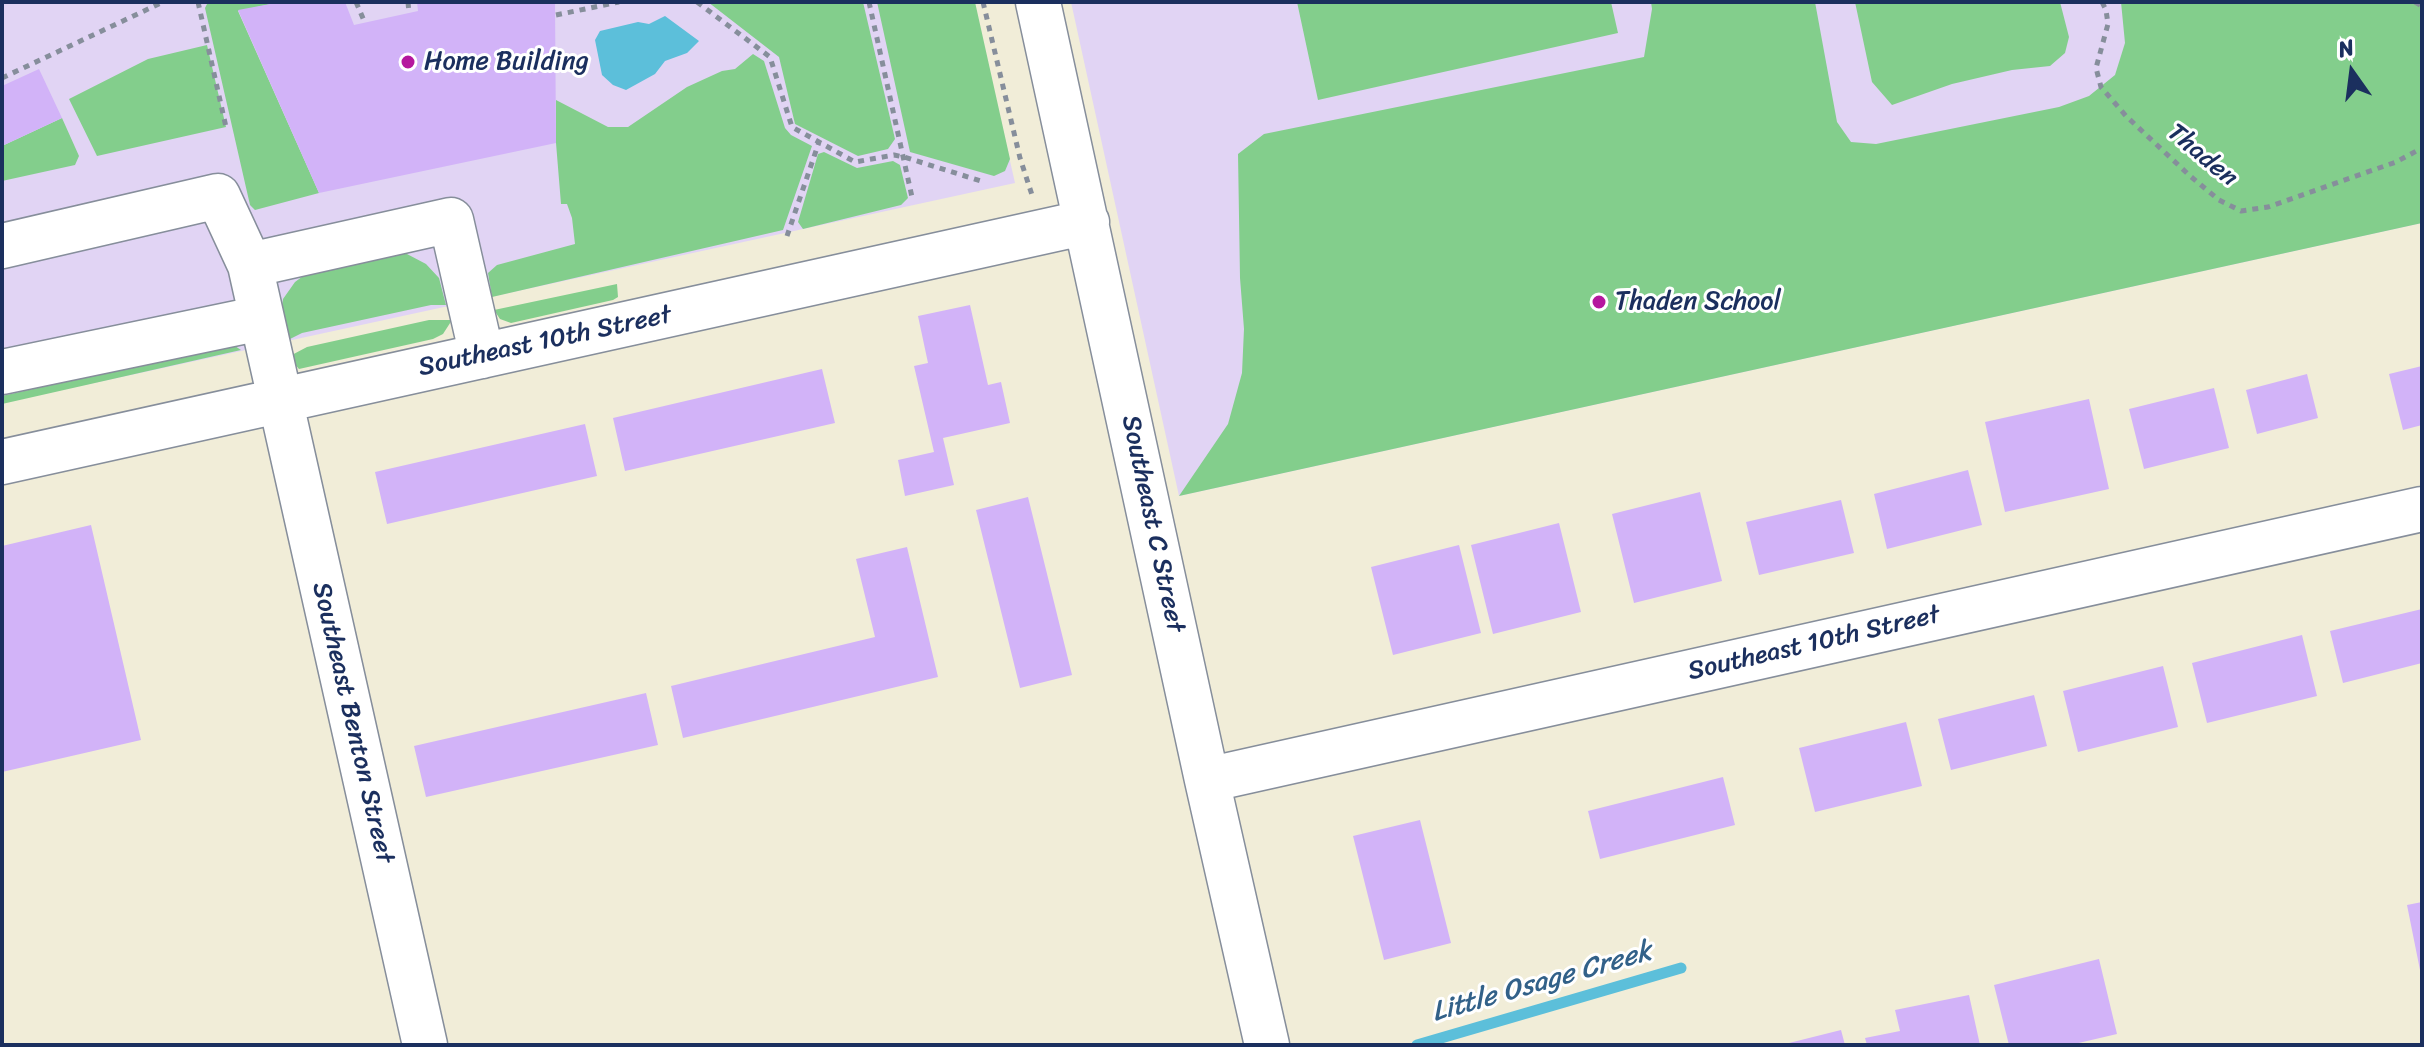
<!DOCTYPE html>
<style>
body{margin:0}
#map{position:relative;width:2424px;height:1047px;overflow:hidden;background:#f1edd8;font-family:Sriracha,sans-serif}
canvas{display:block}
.frame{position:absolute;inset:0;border:4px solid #1b2f5e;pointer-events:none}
.north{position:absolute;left:2312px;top:32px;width:80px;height:80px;-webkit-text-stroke:6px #fff;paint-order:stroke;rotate:346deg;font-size:22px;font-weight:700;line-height:32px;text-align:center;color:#1b2f5e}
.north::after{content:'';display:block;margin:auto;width:28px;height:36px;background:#1b2f5e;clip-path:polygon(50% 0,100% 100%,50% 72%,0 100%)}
</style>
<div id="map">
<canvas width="2424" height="1047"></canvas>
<div class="frame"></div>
<div class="north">N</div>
</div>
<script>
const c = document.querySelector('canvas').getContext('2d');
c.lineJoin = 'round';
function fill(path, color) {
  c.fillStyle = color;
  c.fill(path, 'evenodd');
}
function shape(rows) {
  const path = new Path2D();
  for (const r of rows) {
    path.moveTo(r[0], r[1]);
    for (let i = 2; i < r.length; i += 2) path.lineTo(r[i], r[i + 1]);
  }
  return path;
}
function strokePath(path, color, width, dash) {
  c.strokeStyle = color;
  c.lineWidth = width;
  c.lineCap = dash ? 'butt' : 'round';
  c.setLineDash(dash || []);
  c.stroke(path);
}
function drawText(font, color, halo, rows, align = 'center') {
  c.font = font + ' Sriracha,sans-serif';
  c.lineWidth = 6;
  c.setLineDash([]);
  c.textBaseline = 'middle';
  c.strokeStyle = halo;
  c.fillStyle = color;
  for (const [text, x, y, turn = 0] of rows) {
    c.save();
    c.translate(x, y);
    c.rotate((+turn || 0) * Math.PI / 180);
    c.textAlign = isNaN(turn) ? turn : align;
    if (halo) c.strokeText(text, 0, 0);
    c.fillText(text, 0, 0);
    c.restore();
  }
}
fill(shape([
 [2,2,974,2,1015,183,2,403],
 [1071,2,2422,2,2422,223,1179,496]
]), '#e1d4f4');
fill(shape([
 [208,2,281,2,238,11,319,193,255,210,250,205,205,8],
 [708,2,863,2,895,139,888,149,858,156,795,124,779,57],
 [877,2,975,2,1010,159,1005,171,994,176,910,152],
 [1297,2,1611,2,1618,33,1318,100],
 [1651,2,1815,2,1837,122,1851,142,1876,144,2059,107,2089,96,2115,75,2125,43,2121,2,2422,2,2422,223,1179,496,1228,424,1242,373,1244,329,1240,278,1238,154,1264,134,1644,57,1652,9],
 [1855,2,2060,2,2069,37,2065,53,2050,66,2012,70,1952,84,1892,105,1872,82],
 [207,45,226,127,97,156,69,99,148,59],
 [753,54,764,61,785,128,791,135,812,146,783,230,492,297,488,273,497,265,575,244,572,218,567,204,561,204,556,143,556,100,608,127,628,127,687,87,722,71,735,69],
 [62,118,79,156,75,165,2,181,2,146],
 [824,152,857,168,893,161,900,165,908,198,901,205,803,229,798,222,818,154],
 [391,251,407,254,426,264,439,278,446,305,431,305,302,333,286,341,280,320,283,299,295,282,314,268],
 [617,284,618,297,613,300,511,323,500,319,494,310],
 [429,320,452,320,443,334,433,339,299,369,288,357,307,347],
 [227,345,235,346,241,350,2,404,2,396]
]), '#83ce8c');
fill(shape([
 [665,16,699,41,687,53,665,61,655,74,626,90,613,85,602,75,595,40,600,31,638,22,649,24]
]), '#5cbfda');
strokePath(shape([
 [1417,1045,1681,968]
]), '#5cbfda', 11);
fill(shape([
 [281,2,345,2,354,25,418,11,417,2,555,2,556,143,319,193,238,10],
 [39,69,62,118,2,146,2,86],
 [970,305,988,385,1001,382,1010,423,943,438,954,485,905,496,898,460,934,452,914,366,928,363,918,316],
 [2422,366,2422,425,2403,430,2389,374],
 [822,369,835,423,625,471,613,418],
 [2307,374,2318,418,2257,434,2246,390],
 [2214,388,2229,448,2144,469,2129,409],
 [2089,399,2109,489,2005,512,1985,422],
 [585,424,597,476,387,524,375,472],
 [1968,470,1982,525,1887,549,1874,494],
 [1700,492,1722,581,1634,603,1612,514],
 [1028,497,1072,675,1020,688,976,510],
 [1841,500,1854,553,1759,575,1746,522],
 [1559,523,1581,612,1493,634,1471,545],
 [91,525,141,740,2,772,2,546],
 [1459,545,1481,633,1393,655,1371,567],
 [907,547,938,677,683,738,671,686,875,637,856,559],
 [2422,609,2422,663,2343,683,2330,631],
 [2302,635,2317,696,2207,723,2192,663],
 [2163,666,2178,727,2078,752,2063,691],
 [646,693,658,745,426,797,414,746],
 [2034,695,2047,746,1951,770,1938,719],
 [1906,722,1922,786,1815,812,1799,748],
 [1723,777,1735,825,1600,859,1588,811],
 [1420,820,1451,943,1384,960,1353,836],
 [2422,902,2422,975,2421,975,2407,905],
 [2099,959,2117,1034,2070,1045,2009,1045,1994,985],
 [1969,995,1980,1045,1867,1045,1865,1038,1900,1031,1895,1010],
 [1841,1030,1845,1045,1785,1045,1785,1044]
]), '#d2b3f8');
const minor = shape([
 [1038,2,1207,780,1267,1045],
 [2,246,218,196,250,265],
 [2,372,261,318],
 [2,462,1087,222],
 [1207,780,2422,509],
 [425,1045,250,265,451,220,482,356]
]);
strokePath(minor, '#868e9b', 47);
strokePath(shape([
 [198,2,226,127],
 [356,2,365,23],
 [408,2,409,13],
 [697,2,770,57,792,127,855,162,894,155,904,157,981,181],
 [869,2,912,197],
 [983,2,1020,158,1032,195],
 [2102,2,2106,10,2108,24,2096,68,2101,87,2126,116,2189,175,2219,200,2241,211,2268,207,2396,162,2422,148],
 [2415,2,2422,6],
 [556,15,619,2],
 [2,78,163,2],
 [787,236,819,142]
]), '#868e9b', 5, [6, 6]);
strokePath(minor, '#fff', 44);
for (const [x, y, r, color] of [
 [408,62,8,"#b5179e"],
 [1599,302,8,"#b5179e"]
]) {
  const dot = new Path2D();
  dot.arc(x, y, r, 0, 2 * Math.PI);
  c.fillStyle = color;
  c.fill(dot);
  strokePath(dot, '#fff', 3);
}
drawText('26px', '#1b2f5e', '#fff', [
 ["Home Building",424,62],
 ["Thaden School",1615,302]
], 'left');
drawText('26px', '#1b2f5e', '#fff', [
 ["Thaden",2202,156,40],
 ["Southeast 10th Street",545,342,-12],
 ["Southeast C Street",1152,524,78],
 ["Southeast 10th Street",1814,644,-13],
 ["Southeast Benton Street",352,723,77]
]);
drawText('italic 28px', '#326189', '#fff', [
 ["Little Osage Creek",1542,983,-16]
]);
</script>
